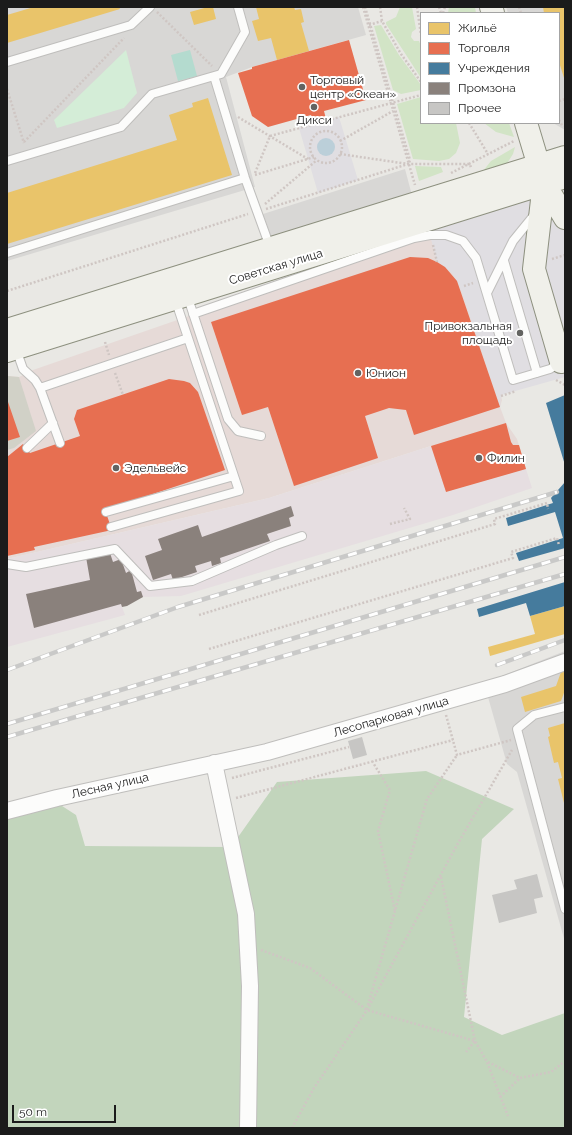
<!DOCTYPE html>
<meta charset="utf-8">
<style>
body{margin:0}
#map{position:relative;width:572px;height:1135px;overflow:hidden;background:#e9e8e4;font-family:Raleway,sans-serif}
canvas{display:block}
.frame{position:absolute;inset:0;border:8px solid #1b1b1b;pointer-events:none}
.legend{position:absolute;left:420px;top:12px;width:140px;height:112px;box-sizing:border-box;background:#fff;border:1px solid #a4a4a4;margin:0;padding:5px 7px;list-style:none;font-size:12px;color:#1b1b1b}
.legend li{display:flex;align-items:center;gap:8px;height:20px}
.legend b{width:20px;border:1px solid #a4a4a4}
.scale{position:absolute;left:12px;top:1105px;width:104px;height:18px;box-sizing:border-box;border:2px solid #1b1b1b;border-top:0;padding-left:5px;font-size:12px;line-height:14px;white-space:nowrap;color:#1b1b1b;-webkit-text-stroke:3px #fff;paint-order:stroke}
</style>
<div id="map">
<canvas width="572" height="1135"></canvas>
<div class="frame"></div>
<ul class="legend">
<li><b style="height:11px;background:#e9c46a"></b>Жильё</li>
<li><b style="height:11px;background:#e76f51"></b>Торговля</li>
<li><b style="height:11px;background:#457b9d"></b>Учреждения</li>
<li><b style="height:11px;background:#8a817c"></b>Промзона</li>
<li><b style="height:11px;background:#c7c6c4"></b>Прочее</li>
</ul>
<div class="scale">50 m</div>
</div>
<script>
const c = document.querySelector('canvas').getContext('2d');
c.lineJoin = 'round';
function fill(path, color) {
  c.fillStyle = color;
  c.fill(path, 'evenodd');
}
function shape(rows) {
  const path = new Path2D();
  for (const r of rows) {
    if (r.length === 3) {
      path.moveTo(r[0] + r[2], r[1]);
      path.arc(r[0], r[1], r[2], 0, 2 * Math.PI);
      continue;
    }
    path.moveTo(r[0], r[1]);
    for (let i = 2; i < r.length; i += 2) path.lineTo(r[i], r[i + 1]);
  }
  return path;
}
function strokePath(path, color, width, dash) {
  c.strokeStyle = color;
  c.lineWidth = width;
  c.lineCap = dash ? 'butt' : 'round';
  c.setLineDash(dash || []);
  c.stroke(path);
}
function drawText(font, color, halo, rows, align = 'center') {
  c.font = font + ' Raleway,sans-serif';
  c.lineWidth = 4;
  c.setLineDash([]);
  c.textBaseline = 'middle';
  c.strokeStyle = halo;
  c.fillStyle = color;
  for (const [text, x, y, turn = 0] of rows) {
    c.save();
    c.translate(x, y);
    c.rotate((+turn || 0) * Math.PI / 180);
    c.textAlign = isNaN(turn) ? turn : align;
    if (halo) c.strokeText(text, 0, 0);
    c.fillText(text, 0, 0);
    c.restore();
  }
}
fill(shape([
 [7,7,358,7,366,35,252,67,226,77,255,187,7,261],
 [506,7,565,7,565,130,553,123,559,123,559,13,508,13],
 [405,169,414,203,275,247,263,214],
 [565,651,565,942,517,772,507,764,484,683]
]), '#d8d7d5');
fill(shape([
 [414,238,416,242,431,239,446,239,503,395,501,396,502,400,500,407,506,423,517,439,526,469,446,492,431,446,269,498,7,559,7,376,19,377,33,370]
]), '#e6dad7');
fill(shape([
 [431,446,446,492,526,469,532,488,453,515,181,596,143,597,122,607,125,615,7,647,7,559,269,498]
]), '#e6dee1');
fill(shape([
 [7,376,19,377,36,431,14,448,7,450]
]), '#d1d1c7');
fill(shape([
 [400,7,412,7,416,29,412,32,411,37,414,41,419,41,421,46,421,78,386,24,386,22,396,17],
 [449,7,475,7,476,13,448,13],
 [381,25,399,55,421,85,421,90,401,94,393,90,374,26],
 [421,97,421,123,456,123,460,143,456,153,449,159,439,161,413,159,397,104],
 [484,123,509,123,514,137,496,132],
 [515,147,513,154,506,165,483,171,491,161],
 [415,166,441,167,443,172,419,181]
]), '#d2e4c6');
fill(shape([
 [426,771,514,809,482,839,464,1017,502,1035,565,1013,565,1128,7,1128,7,819,59,804,76,815,85,846,231,847,277,782]
]), '#c2d5bc');
fill(shape([
 [126,50,137,93,124,108,57,128,54,120]
]), '#d4edd7');
fill(shape([
 [190,50,197,76,178,81,171,55]
]), '#b4dbcf');
fill(shape([
 [339,117,358,180,318,193,299,128],
 [565,177,565,377,501,395,500,407,461,290,452,273,437,262,426,220]
]), '#e0dee2');
fill(shape([
 [326,147,9]
]), '#bbcfd9');
fill(shape([
 [34,7,119,7,120,9,7,43,7,15],
 [208,7,213,7,216,19,194,25,190,12],
 [256,7,294,7,295,10,301,9,304,22,301,23,309,51,277,60,271,38,258,41,252,21,259,19],
 [543,7,565,7,565,81,559,62,559,13,544,13],
 [208,98,232,175,7,244,7,193,177,140,169,115,193,107,192,103],
 [565,606,565,634,490,656,488,647,535,634,530,616],
 [565,661,565,690,561,701,525,712,521,697,556,686],
 [565,723,565,803,564,803,558,779,562,778,558,762,554,763,548,737,550,736,548,728]
]), '#e9c46a');
fill(shape([
 [349,40,366,100,324,111,326,119,321,125,315,124,311,115,268,127,252,116,238,73,252,69,252,67],
 [410,257,428,258,437,262,445,267,457,281,500,407,414,435,406,410,389,408,365,416,378,458,294,486,268,407,242,415,211,322],
 [169,379,184,381,190,383,198,392,225,470,105,510,112,530,34,547,35,550,7,556,7,457,23,444,30,453,80,436,74,419,77,410],
 [7,399,20,437,7,441],
 [506,423,511,442,513,445,519,445,526,469,446,492,431,446]
]), '#e76f51');
fill(shape([
 [565,395,565,465,546,403],
 [565,482,565,548,519,561,516,553,563,538,555,512,508,526,506,518,553,503,551,498],
 [565,582,565,606,530,616,526,603,479,617,477,609]
]), '#457b9d');
fill(shape([
 [291,506,294,516,289,518,291,526,267,534,270,541,220,558,221,563,212,566,211,561,195,566,197,572,173,580,171,574,153,580,145,556,162,550,158,539,198,525,202,537],
 [109,550,113,562,121,559,126,573,131,570,137,592,141,591,143,597,127,606,122,607,121,604,34,628,26,594,90,580,86,557]
]), '#8a817c');
fill(shape([
 [362,737,367,755,353,759,348,741],
 [537,874,543,897,534,899,537,913,499,923,492,895,517,889,514,880]
]), '#c7c6c4');
const lane = shape([
 [7,62,131,25,150,7],
 [214,76,245,178,270,247],
 [7,161,121,127,152,94,221,74,245,32,238,7],
 [7,253,245,178],
 [504,261,537,373],
 [487,293,513,241,535,214],
 [187,295,228,419,238,431,261,436],
 [193,314,414,238,430,235,446,235,463,241,476,258,513,380,550,369,561,362],
 [16,349,23,369,35,380,40,388,60,443],
 [40,388,188,338],
 [27,448,53,423],
 [106,512,234,476],
 [111,527,239,491,175,299],
 [7,564,26,567,115,549,150,586,192,581,276,545,302,536],
 [565,707,534,715,517,729,565,909]
]);
const street = shape([
 [214,763,246,914,250,986,248,1128],
 [7,811,57,798,267,752,505,684,565,662]
]);
const secondary = shape([
 [491,7,493,13],
 [526,123,544,183,565,218],
 [544,183,534,269,561,362,565,361],
 [7,330,565,157],
 [7,351,565,177]
]);
strokePath(lane, '#bfbebc', 10);
strokePath(street, '#bfbebc', 18);
strokePath(secondary, '#8d907f', 24);
strokePath(shape([
 [363,7,415,185],
 [365,7,410,160,409,163],
 [380,7,382,21,401,54,421,82],
 [417,7,421,35],
 [439,7,441,13],
 [519,7,521,13],
 [157,12,212,66],
 [443,13,445,7],
 [369,25,382,21],
 [7,89,24,143],
 [559,101,565,99],
 [238,117,308,159],
 [559,120,563,127],
 [469,123,488,154],
 [326,147,16],
 [340,141,393,111],
 [24,142,124,38],
 [340,154,408,164,470,164,471,168],
 [255,173,270,136,421,95],
 [451,173,514,141],
 [255,175,314,157],
 [265,204,317,160],
 [266,209,408,164],
 [433,245,437,262],
 [552,259,565,255],
 [464,286,473,283],
 [7,291,248,214],
 [105,342,109,355],
 [115,373,123,395],
 [556,380,565,385],
 [501,396,516,391],
 [390,524,410,519,404,508],
 [199,615,495,524,494,519,547,503,548,509],
 [209,649,513,558,511,552,557,538,559,545],
 [446,715,457,755,511,740],
 [372,761,390,790,378,831,395,911],
 [232,778,349,747],
 [236,798,453,740],
 [441,877,475,1041,466,1052],
 [261,950,310,968,367,1010,475,1041,487,1062,508,1116],
 [368,1005,427,799,457,755],
 [488,1062,520,1078,551,1072,565,1061],
 [500,1097,520,1078],
 [292,1128,314,1088,367,1010,457,845,512,750]
]), '#cfc6c3', 2.5, [2, 2]);
strokePath(lane, '#fcfcfb', 8);
strokePath(street, '#fcfcfb', 16);
strokePath(secondary, '#f0f0ea', 22);
const rail = shape([
 [497,665,565,640],
 [7,670,178,607,557,492],
 [7,724,565,557],
 [7,737,565,574]
]);
strokePath(rail, '#c9c9c8', 4.5);
strokePath(rail, '#fff', 3, [9]);
for (const [x, y, r, color] of [
 [302,87,4,"#636361"],
 [314,107,4,"#636361"],
 [520,333,4,"#636361"],
 [358,373,4,"#636361"],
 [479,458,4,"#636361"],
 [116,468,4,"#636361"]
]) {
  const dot = new Path2D();
  dot.arc(x, y, r, 0, 2 * Math.PI);
  c.fillStyle = color;
  c.fill(dot);
  strokePath(dot, '#fff', 1.5);
}
drawText('12px', '#1b1b1b', '#fff', [
 ["Торговый",310,80],
 ["центр «Океан»",310,94],
 ["Дикси",314,120,"center"],
 ["Привокзальная",512,326,"right"],
 ["площадь",512,340,"right"],
 ["Юнион",366,373],
 ["Филин",487,458],
 ["Эдельвейс",124,468]
], 'left');
drawText('12px', '#1b1b1b', '#fff', [
 ["Советская улица",276,267,-17],
 ["Лесопарковая улица",391,717,-16],
 ["Лесная улица",110,786,-13]
]);
</script>
